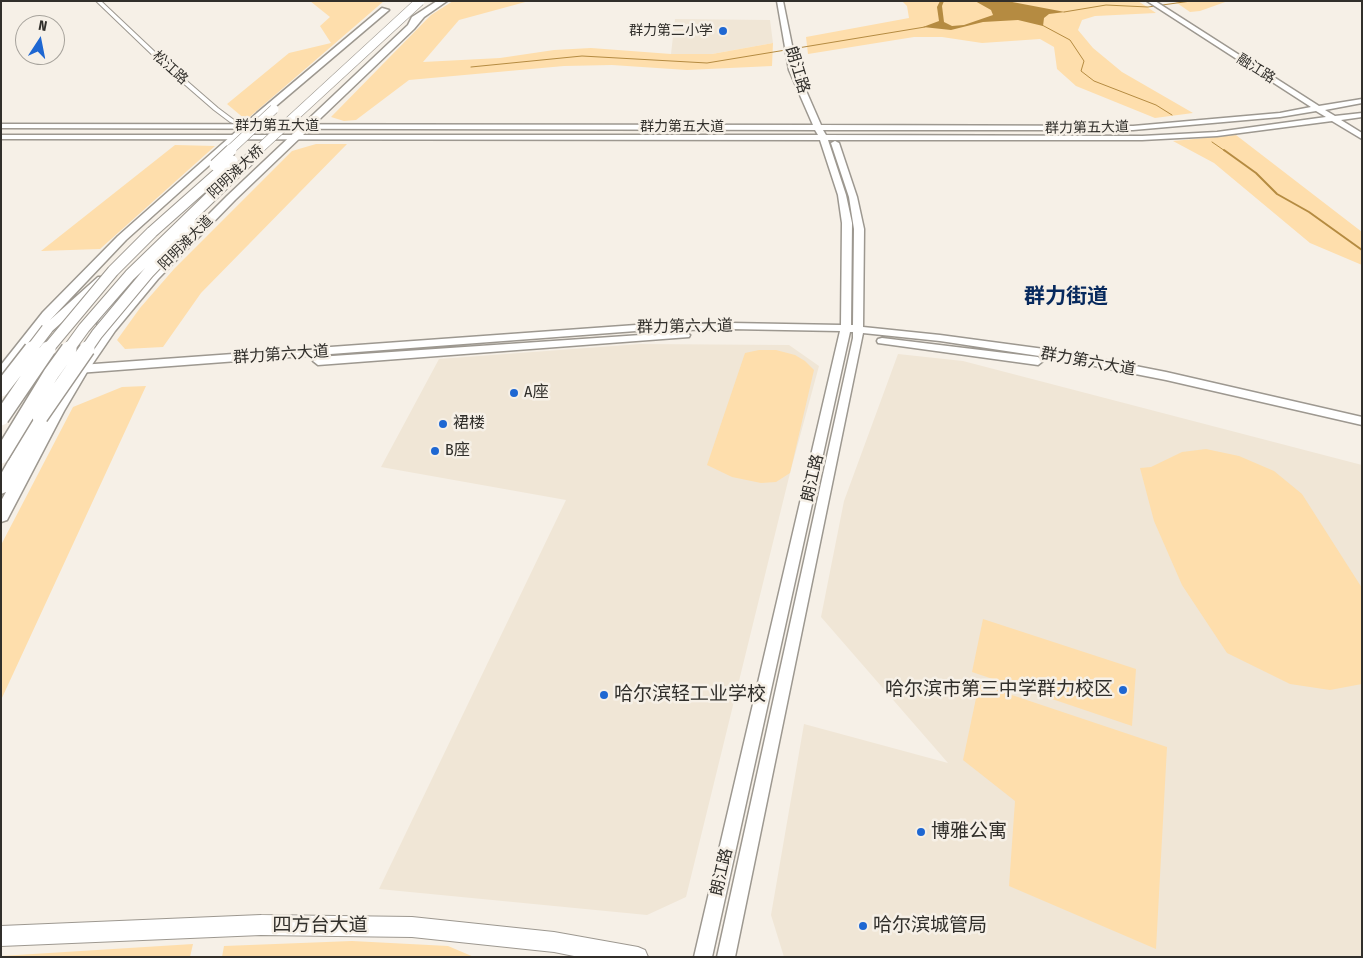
<!DOCTYPE html>
<meta charset="utf-8">
<style>
body{margin:0}
#map{position:relative;width:1363px;height:958px;overflow:hidden;background:#f6f0e7;font-family:"Fira Sans Condensed",sans-serif}
canvas{display:block}
.frame{position:absolute;inset:0;border:2px solid #312f2b;pointer-events:none}
.north{position:absolute;left:15px;top:15px;width:50px;height:50px;box-sizing:border-box;background:#f6f0e7;border:1px solid #a7a39c;border-radius:50%;rotate:11deg;font-size:14px;font-weight:700;line-height:20px;text-align:center;color:#312f2b}
.north::after{content:'';display:block;margin:auto;width:18px;height:22px;background:#1e67d2;clip-path:polygon(50% 0,100% 100%,50% 72%,0 100%)}
</style>
<div id="map">
<canvas width="1363" height="958"></canvas>
<div class="frame"></div>
<div class="north">N</div>
</div>
<script>
const c = document.querySelector('canvas').getContext('2d');
c.lineJoin = 'round';
function fill(path, color) {
  c.fillStyle = color;
  c.fill(path, 'evenodd');
}
function shape(rows) {
  const path = new Path2D();
  for (const r of rows) {
    path.moveTo(r[0], r[1]);
    for (let i = 2; i < r.length; i += 2) path.lineTo(r[i], r[i + 1]);
  }
  return path;
}
function strokePath(path, color, width, dash) {
  c.strokeStyle = color;
  c.lineWidth = width;
  c.lineCap = dash ? 'butt' : 'round';
  c.setLineDash(dash || []);
  c.stroke(path);
}
function drawText(font, color, halo, rows, align = 'center') {
  c.font = font + ' "Fira Sans Condensed","Noto Sans SC",sans-serif';
  c.lineWidth = 5;
  c.setLineDash([]);
  c.textBaseline = 'middle';
  c.strokeStyle = halo;
  c.fillStyle = color;
  for (const [text, x, y, turn = 0] of rows) {
    c.save();
    c.translate(x, y);
    c.rotate((+turn || 0) * Math.PI / 180);
    c.textAlign = isNaN(turn) ? turn : align;
    if (halo) c.strokeText(text, 0, 0);
    c.fillText(text, 0, 0);
    c.restore();
  }
}
fill(shape([
 [675,19,770,20,773,43,712,54,671,54],
 [640,344,789,345,819,366,790,473,686,897,647,915,379,889,566,500,381,467,439,359],
 [898,354,963,361,1362,465,1362,957,784,957,771,915,804,724,948,763,821,617,844,501]
]), '#f0e6d6');
fill(shape([
 [310,1,384,1,246,120,227,104,289,53,331,43,320,26,330,17],
 [453,1,529,1,459,20,423,62,500,58,554,50,591,48,671,54,712,54,773,43,772,66,687,70,612,65,564,66,409,80,356,120,344,121,331,117,431,15],
 [902,1,1138,1,1156,13,1095,16,1082,20,1078,30,1093,48,1122,72,1193,113,1155,118,1076,86,1057,69,1054,47,1040,39,982,43,942,37,914,37,808,54,806,37,909,18,907,6],
 [1174,1,1228,1,1200,11,1190,12],
 [1236,135,1362,232,1362,265,1310,243,1214,163,1173,141],
 [316,144,347,144,201,293,163,347,125,349,117,340,140,308,174,269,292,151],
 [175,145,215,146,100,249,41,251],
 [759,350,776,350,795,355,805,361,814,370,790,473,776,482,761,483,732,477,707,465,745,353],
 [146,386,1,700,1,545,73,407,122,387],
 [1206,449,1239,456,1274,471,1302,494,1362,588,1362,684,1330,690,1290,684,1227,653,1182,585,1154,521,1140,468,1151,467,1182,452],
 [983,619,1136,669,1132,726,972,672],
 [979,684,1167,747,1156,949,1009,886,1015,801,963,760],
 [352,941,448,946,474,957,222,957,224,946],
 [193,944,190,957,1,957,1,956]
]), '#fedeac');
fill(shape([
 [940,1,944,1,942,6,944,22,952,26,964,25,993,15,991,10,975,1,1007,1,1065,12,1049,14,1044,18,1043,26,1018,20,983,22,951,30,923,27,939,21,937,7]
]), '#b58b41');
strokePath(shape([
 [1064,12,1106,5,1148,7,1191,1],
 [1042,25,1070,40,1084,61,1081,71,1094,81,1156,105,1172,115],
 [471,67,582,56,707,63,925,27],
 [1212,142,1225,151]
]), '#b58b41', 1);
strokePath(shape([
 [1224,150,1256,173,1277,194,1309,212,1362,250]
]), '#b58b41', 2);
const street = shape([
 [96,1,101,1,172,68,218,108,234,120,249,126,249,128,245,128,230,122,214,110,168,70,96,1]
]);
const secondary = shape([
 [777,1,783,1,797,70,821,125,1133,126,1280,113,1311,107,1147,1,1155,1,1319,106,1362,99,1362,103,1325,110,1335,116,1362,113,1362,117,1341,120,1362,133,1362,139,1332,121,1217,136,1142,140,828,140,846,195,852,223,851,325,853,325,854,229,849,197,831,143,835,141,839,143,857,197,864,229,863,327,940,335,1059,351,1166,372,1362,417,1362,425,1166,380,1059,359,940,341,863,333,735,957,717,957,853,338,853,332,850,332,712,957,694,957,840,331,730,329,636,331,25,377,19,373,25,369,636,325,730,323,841,325,842,223,838,195,820,140,1,139,1,135,818,135,815,130,1,128,1,124,813,125,789,70,777,1],
 [1316,111,1326,117,1217,132,1142,136,826,135,823,130,1133,130,1280,117,1316,111],
 [685,332,690,335,689,337,318,365,313,361,318,357,685,332],
 [882,338,1038,357,1043,361,1038,365,878,343,877,341,878,339,882,338]
]);
const primary = shape([
 [261,915,412,917,554,932,638,947,645,950,648,957,579,957,554,952,412,937,261,935,1,946,1,926,261,915]
]);
const highway = shape([
 [437,1,447,1,424,17,414,29,235,200,158,279,115,331,87,372,64,411,7,520,1,522,1,501,6,492,1,494,1,474,35,414,40,412,47,416,105,327,99,327,97,324,122,280,130,280,132,283,113,318,150,273,227,196,408,25,412,17,437,1],
 [382,8,389,10,263,117,126,240,50,320,98,277,106,277,108,280,106,283,51,332,47,333,42,330,6,377,1,378,1,365,43,312,118,236,257,113,382,8]
]);
strokePath(street, '#9d9890', 2);
strokePath(secondary, '#9d9890', 3);
strokePath(primary, '#9d9890', 2);
strokePath(highway, '#9d9890', 3);
fill(street, '#fff');
fill(secondary, '#fff');
fill(primary, '#fff');
fill(highway, '#fff');
const highwayBridgeFar2 = shape([
 [229,151,274,109],
 [257,151,420,1]
]);
const highwayBridgeFar1 = shape([
 [215,165,231,150],
 [31,350,47,329],
 [47,350,113,271,152,232,232,161],
 [68,350,84,328,130,275,259,150],
 [86,350,97,334,148,273,194,225]
]);
const highwayBridge = shape([
 [1,389,32,349],
 [40,417,87,349],
 [1,418,48,349],
 [1,456,51,374,69,349]
]);
strokePath(highwayBridgeFar2, '#9d9890', 10, []);
strokePath(highwayBridgeFar1, '#9d9890', 13, []);
strokePath(highwayBridge, '#9d9890', 18, []);
strokePath(highwayBridgeFar2, '#fff', 9);
strokePath(highwayBridgeFar1, '#fff', 11);
strokePath(highwayBridge, '#fff', 15);
for (const [x, y, r, color] of [
 [723,31,5,"#1e67d2"],
 [514,393,5,"#1e67d2"],
 [443,424,5,"#1e67d2"],
 [435,451,5,"#1e67d2"],
 [1123,690,5,"#1e67d2"],
 [604,695,5,"#1e67d2"],
 [921,832,5,"#1e67d2"],
 [863,926,5,"#1e67d2"]
]) {
  const dot = new Path2D();
  dot.arc(x, y, r, 0, 2 * Math.PI);
  c.fillStyle = color;
  c.fill(dot);
  strokePath(dot, '#f6f0e7', 2);
}
drawText('14px', '#312f2b', '#f6f0e7', [
 ["群力第二小学",713,31]
], 'right');
drawText('14px', '#312f2b', '#f6f0e7', [
 ["松江路",170,68,42],
 ["融江路",1256,69,32],
 ["群力第五大道",277,126],
 ["群力第五大道",682,127],
 ["群力第五大道",1087,128,-1],
 ["阳明滩大桥",236,172,-43],
 ["阳明滩大道",186,243,-45]
]);
drawText('16px', '#312f2b', '#f6f0e7', [
 ["朗江路",797,70,73],
 ["群力第六大道",685,327,-1],
 ["群力第六大道",281,355,-4],
 ["群力第六大道",1088,362,10],
 ["朗江路",813,478,-77],
 ["朗江路",722,872,-77]
]);
drawText('16px', '#312f2b', '#f6f0e7', [
 ["A座",524,393],
 ["裙楼",453,424],
 ["B座",445,451]
], 'left');
drawText('19px', '#312f2b', '#f6f0e7', [
 ["哈尔滨市第三中学群力校区",1113,690,"right"],
 ["哈尔滨轻工业学校",614,695],
 ["博雅公寓",931,832],
 ["哈尔滨城管局",873,926]
], 'left');
drawText('19px', '#312f2b', '#f6f0e7', [
 ["四方台大道",320,926]
]);
drawText('bold 21px', '#07295d', '#f6f0e7', [
 ["群力街道",1066,297]
]);
</script>
